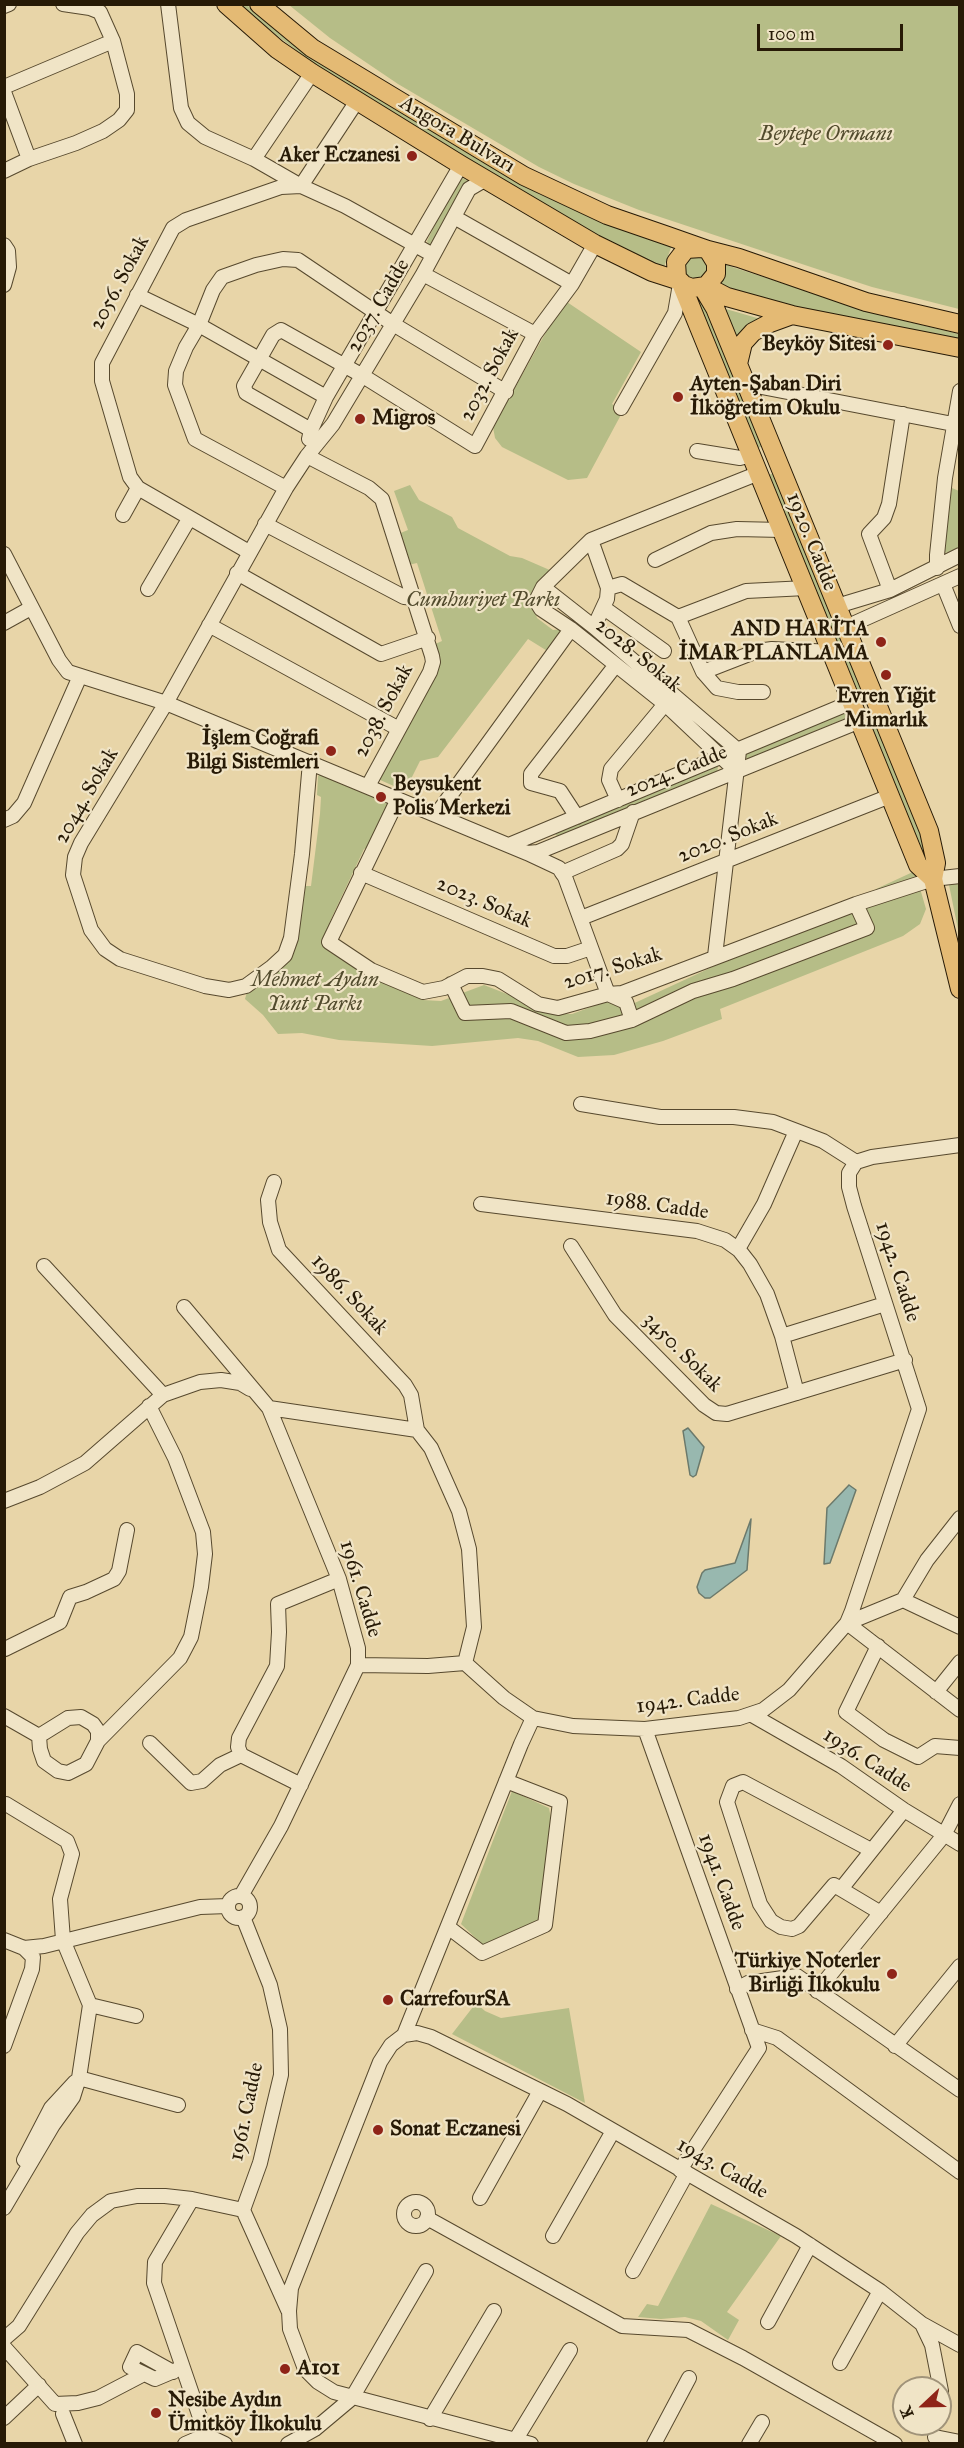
<!DOCTYPE html>
<meta charset="utf-8">
<style>
body{margin:0}
#map{position:relative;width:964px;height:2448px;overflow:hidden;background:#e8d5a8;font-family:"IM FELL Great Primer",serif}
canvas{display:block}
.frame{position:absolute;inset:0;border:6px solid #271a06;pointer-events:none}
.north{position:absolute;left:892px;top:2376px;width:60px;height:60px;box-sizing:border-box;background:#f0e4c6;border:2px solid #a09379;border-radius:50%;rotate:248deg;font-size:16px;font-weight:700;line-height:24px;text-align:center;color:#271a06}
.north::after{content:'';display:block;margin:auto;width:21px;height:27px;background:#8f2418;clip-path:polygon(50% 0,100% 100%,50% 72%,0 100%)}
.scale{position:absolute;left:757px;top:24px;width:146px;height:27px;box-sizing:border-box;border:3px solid #271a06;border-top:0;padding-left:8px;font-size:18px;line-height:21px;white-space:nowrap;color:#271a06;-webkit-text-stroke:4px #f0e4c6;paint-order:stroke}
</style>
<div id="map">
<canvas width="964" height="2448"></canvas>
<div class="frame"></div>
<div class="north">K</div>
<div class="scale">100 m</div>
</div>
<script>
const c = document.querySelector('canvas').getContext('2d');
c.lineJoin = 'round';
function fill(path, color) {
  c.fillStyle = color;
  c.fill(path, 'evenodd');
}
function shape(rows) {
  const path = new Path2D();
  for (const r of rows) {
    if (r.length === 3) {
      path.moveTo(r[0] + r[2], r[1]);
      path.arc(r[0], r[1], r[2], 0, 2 * Math.PI);
      continue;
    }
    path.moveTo(r[0], r[1]);
    for (let i = 2; i < r.length; i += 2) path.lineTo(r[i], r[i + 1]);
  }
  return path;
}
function strokePath(path, color, width, dash) {
  c.strokeStyle = color;
  c.lineWidth = width;
  c.lineCap = dash ? 'butt' : 'round';
  c.setLineDash(dash || []);
  c.stroke(path);
}
function drawText(font, color, halo, rows, align = 'center') {
  c.font = font + ' "IM FELL Great Primer",serif';
  c.lineWidth = 4.5;
  c.setLineDash([]);
  c.textBaseline = 'middle';
  c.strokeStyle = halo;
  c.fillStyle = color;
  for (const [text, x, y, turn = 0] of rows) {
    c.save();
    c.translate(x, y);
    c.rotate((+turn || 0) * Math.PI / 180);
    c.textAlign = isNaN(turn) ? turn : align;
    if (halo) c.strokeText(text, 0, 0);
    c.fillText(text, 0, 0);
    c.restore();
  }
}
fill(shape([
 [240,5,247,5,258,15,374,95,539,194,613,226,672,245,664,267,638,256,577,225,320,68,259,22],
 [289,5,959,5,959,309,872,287,826,272,639,210,574,184,539,167,398,84,330,38],
 [459,176,470,182,433,245,429,246,427,241],
 [695,267,12],
 [726,265,884,316,959,334,959,340,792,306,718,287],
 [564,300,641,352,612,404,623,411,587,478,568,480,502,447,495,438,493,427],
 [693,300,706,304,765,445,756,449],
 [719,307,764,320,738,348],
 [775,473,865,693,860,696,768,475],
 [410,485,419,500,452,517,458,528,510,556,522,558,552,571,534,607,537,618,553,630,562,629,557,657,528,639,438,757,420,761,405,791,378,779,416,711,433,645,442,641,417,563,408,565,398,534,408,530,394,491],
 [952,488,959,491,959,548,942,554],
 [848,710,851,716,748,759,745,757,746,754],
 [875,720,923,827,928,870,869,722],
 [713,767,718,767,717,773,558,837,555,834],
 [324,772,388,803,369,847,364,849,332,917,323,939,324,947,383,983,423,1000,441,1001,484,985,558,1014,572,1014,610,1000,626,1007,762,944,876,904,876,889,915,871,926,909,920,924,903,936,720,1009,722,1019,663,1041,614,1055,578,1057,538,1041,518,1038,432,1046,339,1040,302,1033,278,1034,263,1015,245,999,247,992,296,940,304,886,311,886,320,814,321,797,317,795,318,776],
 [959,881,959,934,949,885],
 [512,1791,549,1808,552,1824,542,1922,484,1946,461,1924],
 [476,2003,485,2011,501,2018,569,2008,585,2103,452,2034],
 [711,2204,781,2236,727,2312,739,2320,728,2340,701,2321,685,2317,661,2319,638,2317,647,2304,658,2306]
]), '#b6bd87');
const water = shape([
 [688,1428,704,1447,696,1475,693,1477,690,1475,683,1431,688,1428],
 [849,1485,856,1490,830,1563,824,1564,827,1508,849,1485],
 [751,1519,747,1570,710,1598,705,1598,699,1593,697,1587,702,1573,705,1570,735,1563,751,1519]
]);
fill(water, '#98b8af');
strokePath(water, '#6b796b', 1.5);
const minor = shape([
 [168,4,181,108,188,123,205,137,254,159,301,186,357,101],
 [4,6,9,4],
 [4,87,113,41],
 [4,92,29,159],
 [254,159,312,73],
 [4,171,29,159,76,143,103,131,119,120,127,110,127,94,113,41,100,12,90,8,63,4],
 [454,217,572,284],
 [4,245,8,251,9,267,4,285],
 [423,274,535,334],
 [137,295,199,325,326,397],
 [746,384,953,424],
 [621,408,675,313,680,284],
 [311,430,246,393,244,386,273,335,281,330,363,376,475,446,535,334,572,284,595,244],
 [309,439,311,430,326,397,461,165],
 [697,451,740,458,752,455],
 [307,456,369,488,382,499,432,656,433,662,430,672,368,786],
 [286,488,195,439,175,385,176,371,186,347,199,325,213,290,222,277,256,265,283,259,298,260,393,324,506,392],
 [123,515,138,488],
 [265,524,404,597,415,598],
 [591,540,759,473],
 [249,552,138,488,130,477,102,381,102,363,173,228,186,220,281,187,301,186,345,206,433,255],
 [4,554,59,660,68,672,166,703,527,853,538,852,860,721],
 [655,560,711,533,737,529,782,530],
 [937,568,937,555,945,478,960,391],
 [237,573,381,654,428,638],
 [943,584,960,626],
 [543,587,594,627,739,751,715,956],
 [608,588,622,584,678,617,703,672,717,688,738,692,763,692],
 [148,589,189,519],
 [890,590,869,534,884,518,889,504,903,414],
 [837,606,890,590,960,555],
 [604,608,664,651],
 [678,617,746,591,806,588],
 [4,623,31,608],
 [209,625,399,729],
 [594,627,607,599,608,588,591,540,543,587,536,601,541,609,571,629,665,704,736,771],
 [846,627,960,576],
 [703,672,757,651,772,649,832,652],
 [310,762,302,854,291,938,285,955,272,967,246,986,229,990,205,986,120,959,105,949,91,930,73,875,75,857,81,843,166,703,286,488,307,456,333,424,423,274,469,189,486,179],
 [398,799,329,942,371,970,423,992,444,988,467,976,483,976,498,979,538,1004,558,1008,608,994,622,993,856,904,933,879,960,876],
 [618,800,609,780,611,769,665,704],
 [436,815,571,629],
 [577,817,560,791,531,783,531,774,615,666],
 [4,820,13,816,24,803,80,676],
 [509,845,852,702],
 [527,853,559,868,565,877,608,994,626,1002,632,1020],
 [361,873,554,956,567,956,591,948],
 [562,873,617,849,622,844,633,812],
 [581,918,890,796],
 [451,984,465,1013,511,1011,566,1033,590,1031,632,1020,693,991,733,979,867,928,856,904],
 [581,1104,660,1117,734,1117,773,1122,823,1141,856,1162],
 [274,1182,268,1200,270,1222,279,1250,405,1385,411,1395,417,1430],
 [481,1204,697,1231,725,1240,739,1250,750,1264,767,1294,782,1336,797,1393],
 [571,1246,615,1315,704,1405,716,1413,727,1414,905,1360],
 [738,1249,764,1204,796,1131],
 [44,1266,163,1395],
 [184,1307,269,1408,339,1579,358,1648,358,1665,281,1826,241,1896],
 [782,1336,885,1304],
 [269,1408,417,1430,431,1448,459,1511,469,1549,474,1627,465,1663],
 [4,1501,40,1487,85,1463,163,1395,200,1382,221,1380,240,1383,250,1389],
 [903,1600,927,1560,960,1518],
 [847,1623,960,1710],
 [847,1623,903,1600,960,1627],
 [878,1646,846,1712,884,1740,918,1757,935,1746,960,1748],
 [5,1649,60,1622,70,1597,86,1592,114,1579,119,1571,127,1530],
 [465,1663,504,1698,533,1718,573,1726,645,1729,739,1718,763,1710,789,1690,847,1623,852,1611,919,1409,854,1206,849,1187,849,1173,856,1162,872,1157,960,1145],
 [358,1665,428,1666,465,1663],
 [936,1692,960,1662],
 [752,1715,841,1766,904,1810,960,1844],
 [4,1716,39,1736,40,1749,44,1761,58,1771,68,1773,86,1764,98,1741,180,1658,191,1637,201,1587,205,1554,203,1532,175,1458,149,1406],
 [645,1729,759,2048,680,2170],
 [39,1736,68,1718,81,1717,93,1724,98,1731,98,1741],
 [150,1743,191,1783,202,1781,220,1765,241,1755],
 [301,1785,241,1755,238,1747,239,1738,277,1666,279,1632,278,1604,339,1579],
 [871,1850,743,1782,733,1786,727,1802,760,1904,771,1921,781,1927,792,1929,799,1926,834,1885,881,1913],
 [841,1889,904,1810],
 [239,1907,11],
 [243,1917,270,1985,280,2029,281,2075,260,2163,243,2210,288,2310],
 [448,1927,482,1953,545,1925,560,1802,506,1781],
 [4,1940,24,1948,44,1946,200,1907,228,1906],
 [737,1989,748,1983,797,1976,960,2090],
 [817,1991,944,1835,960,1804],
 [90,2005,136,2016],
 [752,2030,777,2038,960,2172],
 [404,2035,417,2033,431,2037,567,2104,796,2236,880,2291,922,2324,932,2345,941,2391,940,2416],
 [4,2046,32,1969,33,1957,24,1948],
 [895,2046,960,1966],
 [79,2078,178,2105],
 [24,2160,51,2108,75,2082],
 [480,2198,540,2091],
 [192,2199,155,2262,154,2283,206,2435,225,2444],
 [416,2214,12],
 [4,2208,53,2125,73,2097,79,2078,90,2005,63,1940,60,1899,72,1854,67,1841,6,1804],
 [427,2218,622,2326,688,2330,743,2358,895,2444],
 [553,2236,613,2131],
 [633,2271,687,2173],
 [768,2322,810,2245],
 [922,2324,960,2345],
 [4,2339,19,2326,77,2233,92,2215,111,2201,137,2196,165,2196,192,2199,243,2210],
 [4,2347,55,2404,78,2403,98,2398,144,2374],
 [840,2363,880,2291],
 [173,2372,137,2352,130,2367,155,2379,181,2368],
 [63,2414,75,2444],
 [4,2418,39,2385],
 [430,2419,494,2311],
 [935,2437,960,2442],
 [516,2439,570,2350],
 [185,2444,206,2435],
 [288,2444,315,2429,352,2398,426,2271],
 [531,2444,334,2392,318,2382,305,2369,290,2329,289,2311,291,2288,380,2062,391,2045,404,2035,521,1744,533,1718],
 [654,2444,689,2378],
 [749,2444,762,2422]
]);
const major = shape([
 [226,4,277,49,312,73,461,165,595,244,652,272,680,281],
 [259,4,312,48,524,176,607,215,668,236,702,248,708,250,716,263,716,274,706,286,692,288,684,285,677,278,676,262,686,249,702,248],
 [708,250,739,258,866,302,960,324],
 [681,283,918,865,933,879],
 [706,286,727,297,792,315,960,348],
 [703,288,715,308,929,831,936,863,933,879,960,989],
 [738,364,743,343,753,332,770,323,792,315]
]);
strokePath(minor, '#57492e', 16);
strokePath(major, '#271a06', 20);
strokePath(minor, '#f0e4c6', 14);
strokePath(major, '#e4ba74', 18);
for (const [x, y, r, color] of [
 [412,156,6,"#8f2418"],
 [888,345,6,"#8f2418"],
 [678,397,6,"#8f2418"],
 [360,419,6,"#8f2418"],
 [881,642,6,"#8f2418"],
 [886,675,6,"#8f2418"],
 [331,751,6,"#8f2418"],
 [381,797,6,"#8f2418"],
 [892,1974,6,"#8f2418"],
 [388,2000,6,"#8f2418"],
 [378,2130,6,"#8f2418"],
 [285,2369,6,"#8f2418"],
 [156,2413,6,"#8f2418"]
]) {
  const dot = new Path2D();
  dot.arc(x, y, r, 0, 2 * Math.PI);
  c.fillStyle = color;
  c.fill(dot);
  strokePath(dot, '#f0e4c6', 2);
}
drawText('21px', '#271a06', '#f0e4c6', [
 ["Angora Bulvarı",457,135,31],
 ["2056. Sokak",120,283,-62],
 ["2037. Cadde",379,306,-60],
 ["2032. Sokak",490,375,-62],
 ["1920. Cadde",811,542,68],
 ["2028. Sokak",638,656,39],
 ["2038. Sokak",384,711,-62],
 ["2024. Cadde",677,772,-22],
 ["2044. Sokak",87,796,-60],
 ["2020. Sokak",728,838,-22],
 ["2023. Sokak",484,903,23],
 ["2017. Sokak",613,969,-17],
 ["1988. Cadde",657,1206,8],
 ["1942. Cadde",897,1272,72],
 ["1986. Sokak",349,1295,47],
 ["3450. Sokak",682,1353,45],
 ["1961. Cadde",360,1589,73],
 ["1942. Cadde",688,1701,-7],
 ["1936. Cadde",867,1761,33],
 ["1941. Cadde",721,1882,70],
 ["1961. Cadde",247,2112,-78],
 ["1943. Cadde",722,2169,30]
]);
drawText('italic 21px', '#524b2d', '#f0e4c6', [
 ["Beytepe Ormanı",826,135],
 ["Cumhuriyet Parkı",483,601],
 ["Mehmet Aydın",315,981],
 ["Yunt Parkı",315,1005]
]);
drawText('bold 21px', '#271a06', '#f0e4c6', [
 ["Aker Eczanesi",400,156,"right"],
 ["Beyköy Sitesi",876,345,"right"],
 ["Ayten-Şaban Diri",690,385],
 ["İlköğretim Okulu",690,409],
 ["Migros",372,419],
 ["AND HARİTA",869,630,"right"],
 ["İMAR PLANLAMA",869,654,"right"],
 ["Evren Yiğit",886,697,"center"],
 ["Mimarlık",886,721,"center"],
 ["İşlem Coğrafi",319,739,"right"],
 ["Bilgi Sistemleri",319,763,"right"],
 ["Beysukent",393,785],
 ["Polis Merkezi",393,809],
 ["Türkiye Noterler",880,1962,"right"],
 ["Birliği İlkokulu",880,1986,"right"],
 ["CarrefourSA",400,2000],
 ["Sonat Eczanesi",390,2130],
 ["A101",297,2369],
 ["Nesibe Aydın",168,2401],
 ["Ümitköy İlkokulu",168,2425]
], 'left');
</script>
